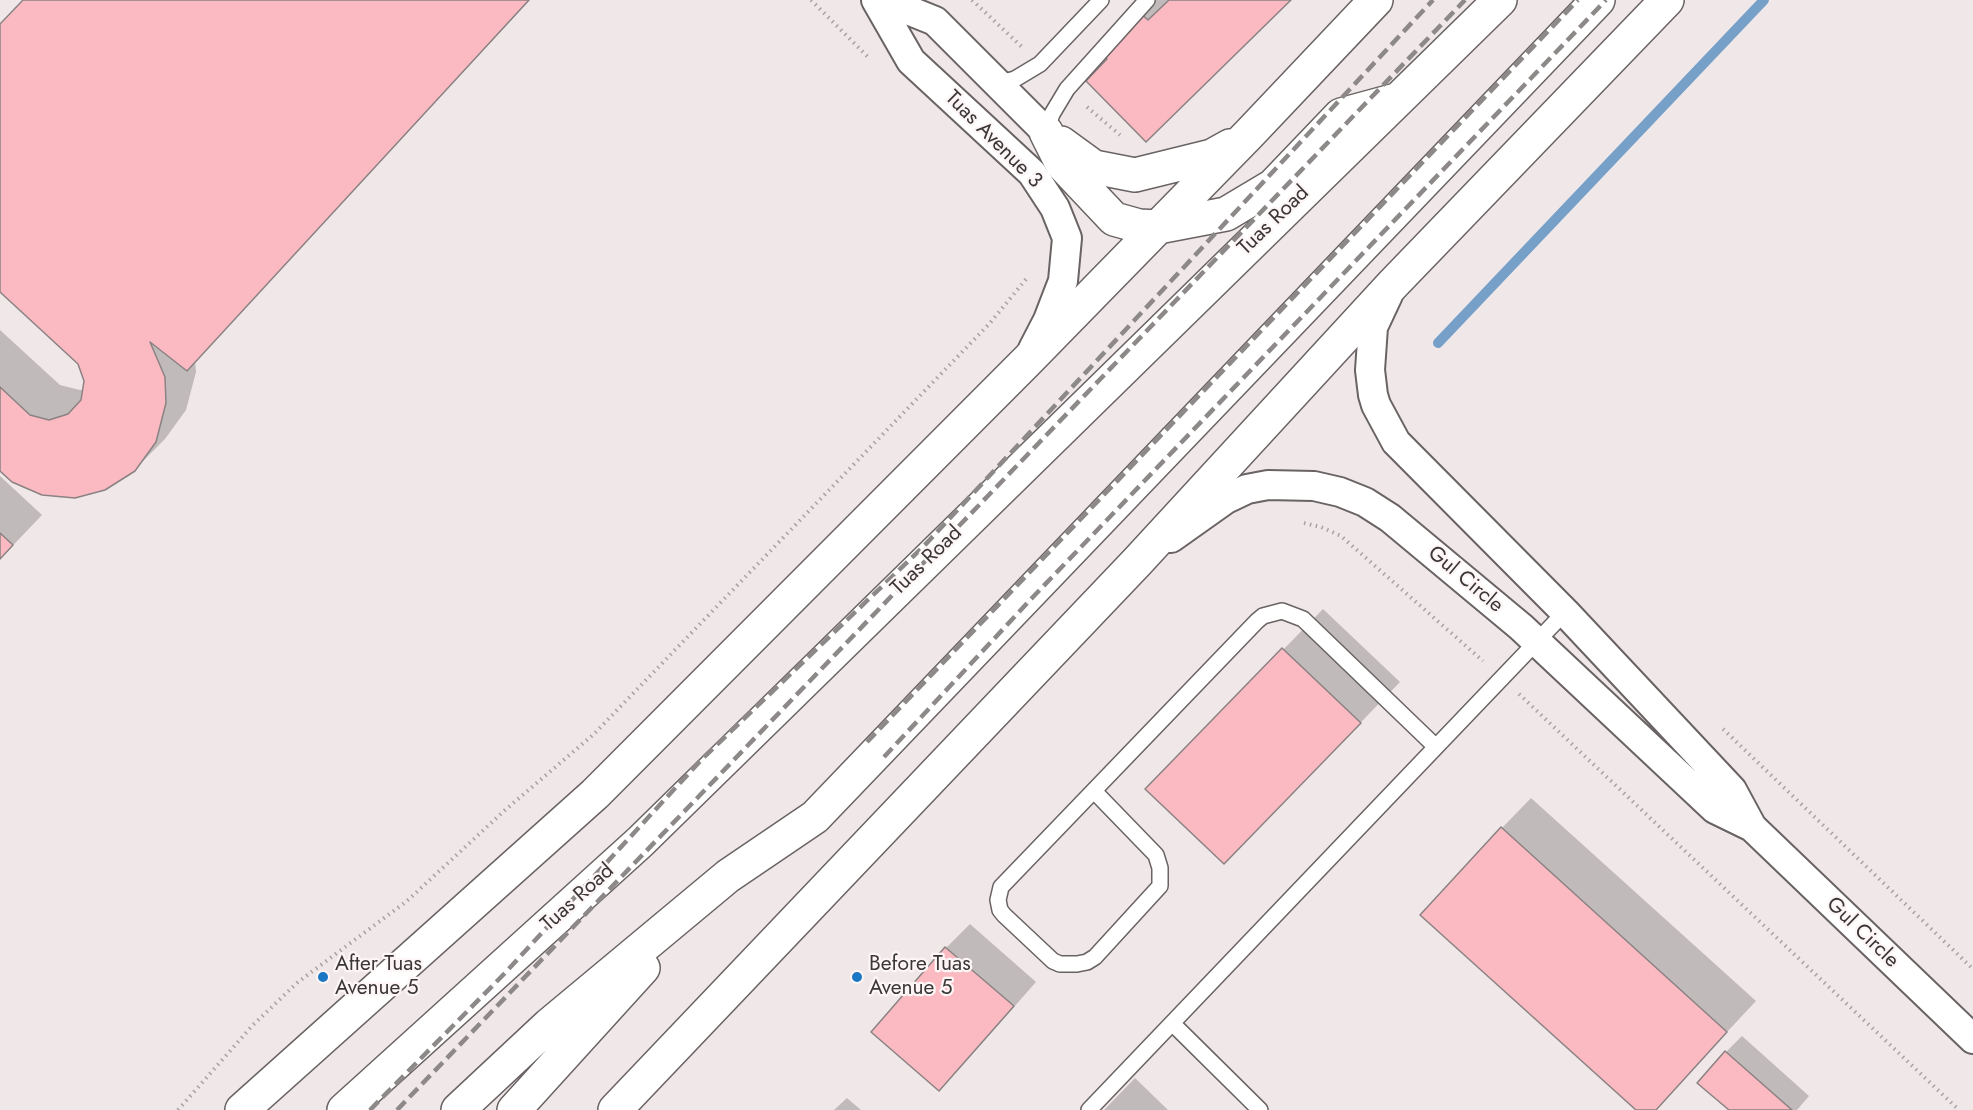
<!DOCTYPE html>
<style>
body{margin:0}
canvas{display:block;background:#f0e8e8}
</style>
<canvas width="1973" height="1110"></canvas>
<script>
const c = document.querySelector('canvas').getContext('2d');
c.lineJoin = 'round';
function fill(path, color) {
  c.fillStyle = color;
  c.fill(path, 'evenodd');
}
function shape(rows) {
  const path = new Path2D();
  for (const r of rows) {
    path.moveTo(r[0], r[1]);
    for (let i = 2; i < r.length; i += 2) path.lineTo(r[i], r[i + 1]);
  }
  return path;
}
function strokePath(path, color, width, dash) {
  c.strokeStyle = color;
  c.lineWidth = width;
  c.lineCap = dash ? 'butt' : 'round';
  c.setLineDash(dash || []);
  c.stroke(path);
}
function drawText(font, color, halo, rows, align = 'center') {
  c.font = font + ' Jost,sans-serif';
  c.lineWidth = 4.5;
  c.setLineDash([]);
  c.textBaseline = 'middle';
  c.strokeStyle = halo;
  c.fillStyle = color;
  for (const [text, x, y, turn = 0] of rows) {
    c.save();
    c.translate(x, y);
    c.rotate((+turn || 0) * Math.PI / 180);
    c.textAlign = isNaN(turn) ? turn : align;
    if (halo) c.strokeText(text, 0, 0);
    c.fillText(text, 0, 0);
    c.restore();
  }
}
fill(shape([
 [25,0,530,0,195,361,196,372,186,410,165,439,134,470,0,469,0,330,60,385,80,390,84,389,86,381,79,363,0,290,0,27],
 [1156,0,1289,0,1109,59,1103,53],
 [0,476,42,515,0,559],
 [1323,609,1400,682,1264,822,1147,789],
 [1531,798,1756,1001,1654,1110,1638,1110,1502,828],
 [970,924,1036,982,962,1066,939,1089,873,1032,946,948],
 [1742,1036,1809,1096,1797,1110,1731,1110,1726,1052],
 [1135,1078,1168,1110,1104,1110],
 [847,1098,861,1110,834,1110]
]), '#0003');
strokePath(shape([
 [1438,343,1764,0]
]), '#77a0c9', 10);
const building = shape([
 [23,0,529,0,187,371,150,342,165,377,166,403,156,442,135,471,105,490,75,498,42,495,12,482,0,471,0,387,30,415,49,420,68,414,81,400,84,381,78,364,0,292,0,24,23,0],
 [1169,0,1291,0,1146,142,1086,81,1107,59,1101,53,1141,14,1148,20,1169,0],
 [0,533,13,545,0,559,0,533],
 [1282,648,1361,723,1224,864,1145,789,1282,648],
 [1501,827,1727,1032,1656,1110,1636,1110,1420,915,1501,827],
 [945,947,1014,1006,939,1091,871,1032,945,947],
 [1725,1051,1792,1110,1729,1110,1697,1083,1725,1051]
]);
fill(building, '#fbbac1');
strokePath(building, '#8a8283', 1.5);
const service = shape([
 [998,84,1015,79,1040,64,1101,0],
 [1046,132,1052,114,1067,89,1147,0],
 [1094,791,1156,855,1160,868,1160,886,1095,957,1087,962,1077,964,1060,964,1053,961,1004,915,1000,910,998,900,1001,887,1257,621,1263,616,1282,611,1303,619,1436,747],
 [1172,1023,1260,1110],
 [1089,1110,1565,612]
]);
const minor = shape([
 [876,0,911,61,1032,173,1055,208,1067,238,1063,281,1048,320,1033,349],
 [883,0,935,21,1046,132],
 [1388,295,1373,327,1370,370,1373,395,1376,405,1396,442,1565,612,1732,790,1752,827,1973,1039],
 [1171,538,1226,499,1247,489,1268,485,1314,486,1340,492,1365,502,1390,518,1521,627,1715,809,1752,827]
]);
const primary = shape([
 [1046,132,1062,164,1114,219,1139,226,1158,227,1226,214,1273,186,1341,115,1396,100],
 [1061,143,1094,167,1135,175,1212,156,1230,146],
 [242,1110,595,794,1027,361,1249,134,1376,0],
 [344,1110,640,842,1500,0],
 [458,1110,549,1025,728,876,815,817,1598,0],
 [514,1110,643,968],
 [615,1110,1137,562,1393,284,1667,0]
]);
strokePath(service, '#6a6363', 18);
strokePath(minor, '#6a6363', 32);
strokePath(primary, '#6a6363', 36);
strokePath(shape([
 [811,0,870,59],
 [972,0,1022,47],
 [1087,107,1120,135],
 [1304,523,1321,527,1341,536,1483,661],
 [1519,694,1959,1110],
 [1723,729,1973,969],
 [178,1110,253,1025,298,982,407,901,504,811,594,734,990,323,1027,278]
]), '#a8a2a2', 4, [1.5, 4.5]);
strokePath(service, '#fff', 15);
strokePath(minor, '#fff', 28);
strokePath(primary, '#fff', 33);
strokePath(shape([
 [867,742,1578,0],
 [884,757,1032,598,1606,0],
 [370,1110,505,973,702,759,923,547,1433,0],
 [397,1110,1465,0]
]), '#8e8989', 4.5, [12, 6]);
for (const [x, y, r, color] of [
 [323,977,6,"#1a77c4"],
 [857,977,6,"#1a77c4"]
]) {
  const dot = new Path2D();
  dot.arc(x, y, r, 0, 2 * Math.PI);
  c.fillStyle = color;
  c.fill(dot);
  strokePath(dot, '#fdf5f6', 2);
}
drawText('21px', '#3a3737', '#fdf5f6', [
 ["Tuas Avenue 3",993,140,45],
 ["Tuas Road",1274,221,-44],
 ["Tuas Road",927,561,-44],
 ["Gul Circle",1465,580,40],
 ["Tuas Road",578,898,-42],
 ["Gul Circle",1862,933,44]
]);
drawText('21px', '#3a3737', '#fdf5f6', [
 ["After Tuas",335,965],
 ["Avenue 5",335,989],
 ["Before Tuas",869,965],
 ["Avenue 5",869,989]
], 'left');
</script>
